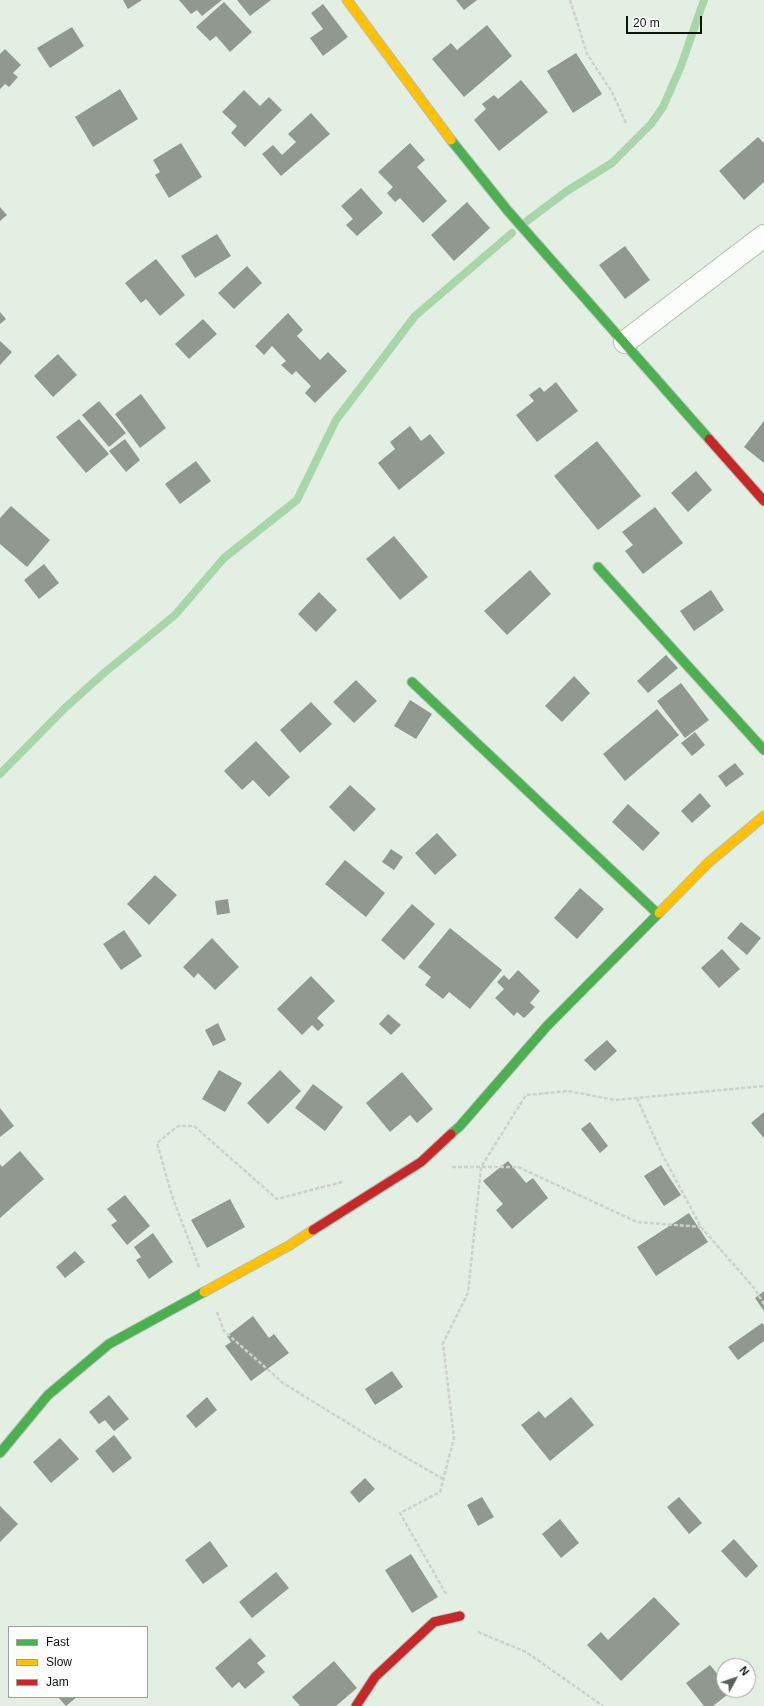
<!DOCTYPE html>
<style>
body{margin:0}
#map{position:relative;width:764px;height:1706px;overflow:hidden;background:#e4efe3;font-family:Helvetica,sans-serif}
canvas{display:block}
.legend{position:absolute;left:8px;top:1626px;width:140px;height:72px;box-sizing:border-box;background:#fff;border:1px solid #9fa19f;margin:0;padding:5px 7px;list-style:none;font-size:12px;color:#0e150e}
.legend li{display:flex;align-items:center;gap:8px;height:20px}
.legend b{width:20px;border:1px solid #9fa19f}
.north{position:absolute;left:716px;top:1658px;width:40px;height:40px;box-sizing:border-box;background:#fff;border:1px solid #9fa19f;border-radius:50%;rotate:50deg;font-size:11px;font-weight:700;line-height:16px;text-align:center;color:#0e150e}
.north::after{content:'';display:block;margin:auto;width:14px;height:18px;background:#596159;clip-path:polygon(50% 0,100% 100%,50% 72%,0 100%)}
.scale{position:absolute;left:626px;top:16px;width:76px;height:18px;box-sizing:border-box;border:2px solid #0e150e;border-top:0;padding-left:5px;font-size:12px;line-height:14px;white-space:nowrap;color:#0e150e;-webkit-text-stroke:3px #fff;paint-order:stroke}
</style>
<div id="map">
<canvas width="764" height="1706"></canvas>
<ul class="legend">
<li><b style="height:5px;background:#4caf50"></b>Fast</li>
<li><b style="height:5px;background:#ffc107"></b>Slow</li>
<li><b style="height:5px;background:#c62828"></b>Jam</li>
</ul>
<div class="north">N</div>
<div class="scale">20 m</div>
</div>
<script>
const c = document.querySelector('canvas').getContext('2d');
c.lineJoin = 'round';
function shape(rows) {
  const path = new Path2D();
  for (const r of rows) {
    path.moveTo(r[0], r[1]);
    for (let i = 2; i < r.length; i += 2) path.lineTo(r[i], r[i + 1]);
  }
  return path;
}
function strokePath(path, color, width, dash) {
  c.strokeStyle = color;
  c.lineWidth = width;
  c.lineCap = dash ? 'butt' : 'round';
  c.setLineDash(dash || []);
  c.stroke(path);
}
function fill(path, color) {
  c.fillStyle = color;
  c.fill(path, 'evenodd');
}
strokePath(shape([
 [527,221,567,191,612,163,651,124,663,107,681,66,704,0],
 [0,774,66,707,104,673,175,615,224,558,297,500,336,420,415,316,512,233]
]), '#a8d6a9', 8);
fill(shape([
 [123,0,142,0,128,9],
 [179,0,222,0,202,16,197,10,191,14],
 [237,0,271,0,250,16],
 [456,0,477,0,464,10],
 [224,2,252,32,230,52,216,36,210,41,196,27],
 [323,4,348,37,323,56,310,38,323,29,311,13],
 [487,25,512,56,464,97,432,59,451,43,457,50],
 [72,27,84,46,50,68,37,48],
 [5,49,21,65,13,73,18,77,9,87,5,84,0,89,0,54],
 [576,53,602,94,573,113,547,71],
 [521,80,548,112,499,151,474,120,486,109,482,104,494,95,498,99],
 [120,89,138,119,93,147,75,117],
 [244,90,260,106,269,97,282,110,245,147,231,133,237,126,222,112],
 [311,113,330,134,281,176,262,154,273,145,282,155,296,142,288,134],
 [758,137,764,143,764,182,744,200,719,171],
 [181,143,202,177,169,198,155,175,160,172,153,160],
 [410,143,425,160,417,167,447,201,423,223,400,198,395,202,387,193,393,187,378,172],
 [361,188,383,213,357,236,346,225,353,219,341,206],
 [467,202,490,228,454,261,431,235],
 [0,207,7,215,0,221],
 [217,234,231,256,195,278,181,256],
 [625,246,650,280,625,299,599,265],
 [156,259,185,295,160,316,146,299,141,303,125,283],
 [247,266,262,283,234,309,218,293],
 [0,312,6,319,0,324],
 [288,313,303,330,297,336,320,360,328,352,347,371,315,403,305,393,311,386,296,371,292,375,281,365,286,361,272,346,264,355,255,346],
 [203,319,217,334,189,359,175,344],
 [0,341,12,352,0,365],
 [58,354,77,375,53,397,34,376],
 [556,382,578,411,537,442,516,415,534,401,529,395,540,387,544,392],
 [141,394,166,428,140,448,115,414],
 [99,401,126,433,109,447,82,415],
 [79,419,109,454,86,473,56,437],
 [764,421,764,463,744,447],
 [410,426,421,441,430,434,445,453,399,490,378,463,395,449,390,442],
 [125,439,140,460,126,472,109,451],
 [597,441,641,496,598,530,554,476],
 [196,461,211,481,180,504,165,484],
 [696,471,712,490,688,512,671,493],
 [11,506,50,540,27,567,0,544,0,518],
 [655,507,683,543,643,574,625,551,633,545,622,532],
 [394,536,428,577,400,600,366,559],
 [44,564,59,583,39,599,24,580],
 [530,570,551,594,507,635,484,611],
 [711,590,724,610,694,631,680,611],
 [319,592,337,610,316,632,298,614],
 [666,655,678,668,648,693,637,681],
 [574,676,590,693,562,722,545,706],
 [356,680,377,701,354,723,333,702],
 [681,683,709,720,685,738,657,701],
 [410,700,432,714,416,739,394,726],
 [311,702,332,724,300,753,280,730],
 [657,709,679,735,625,781,603,754],
 [695,732,705,745,692,756,681,743],
 [256,741,290,777,269,797,253,780,242,790,224,771],
 [735,763,744,774,726,787,718,776],
 [350,785,376,809,354,832,329,807],
 [700,793,711,806,692,823,681,811],
 [628,804,660,833,643,851,612,822],
 [437,833,457,855,435,875,415,853],
 [391,849,403,857,394,870,382,862],
 [345,860,385,893,366,917,325,884],
 [155,875,177,895,149,925,127,904],
 [580,888,604,909,577,939,554,918],
 [228,899,230,913,217,915,215,901],
 [412,904,435,924,404,960,381,940],
 [741,922,761,938,747,955,727,938],
 [450,928,502,970,470,1009,449,992,443,999,425,985,431,977,418,967],
 [124,930,142,956,121,970,103,944],
 [212,938,239,967,215,990,198,973,194,978,183,967],
 [722,949,740,969,719,988,701,968],
 [518,970,540,991,530,1003,535,1007,524,1018,517,1012,514,1016,495,998,504,989,497,982,504,975,509,980],
 [311,976,335,1001,317,1018,324,1025,318,1031,312,1025,302,1035,277,1009],
 [388,1014,401,1025,391,1035,379,1024],
 [218,1023,226,1040,213,1046,205,1030],
 [607,1040,617,1051,595,1071,584,1060],
 [219,1070,242,1083,225,1112,202,1099],
 [280,1070,301,1091,268,1124,247,1103],
 [402,1072,433,1109,417,1123,410,1115,390,1132,366,1103],
 [313,1084,343,1107,325,1131,295,1108],
 [0,1108,14,1126,0,1137],
 [764,1112,764,1138,751,1123],
 [590,1122,608,1146,600,1153,581,1129],
 [20,1151,44,1179,0,1218,0,1164,2,1167],
 [508,1161,526,1183,533,1178,548,1198,512,1229,496,1210,503,1204,483,1181],
 [661,1165,681,1195,664,1206,644,1176],
 [125,1195,150,1226,127,1245,111,1225,117,1221,107,1209],
 [230,1199,245,1227,207,1248,191,1220],
 [689,1213,708,1242,656,1276,637,1247],
 [153,1233,173,1262,149,1279,136,1260,141,1257,134,1247],
 [75,1251,85,1262,65,1278,56,1267],
 [764,1291,764,1311,755,1298],
 [253,1316,269,1338,274,1334,289,1353,251,1381,225,1346,231,1342,227,1336],
 [762,1323,764,1325,764,1341,738,1360,728,1347],
 [392,1371,403,1387,375,1405,365,1389],
 [109,1395,129,1419,114,1431,105,1420,99,1424,89,1412],
 [207,1397,217,1410,196,1428,186,1416],
 [571,1397,594,1425,550,1461,521,1425,539,1411,545,1418],
 [114,1435,132,1458,113,1473,95,1451],
 [60,1438,79,1459,51,1483,33,1462],
 [365,1478,375,1489,359,1503,350,1492],
 [482,1497,494,1517,478,1526,467,1505],
 [679,1497,702,1523,689,1534,667,1507],
 [0,1506,18,1524,0,1542],
 [560,1519,579,1543,561,1558,542,1534],
 [734,1539,758,1566,746,1578,721,1551],
 [210,1541,228,1566,203,1584,185,1560],
 [411,1554,438,1597,412,1613,385,1570],
 [276,1572,289,1588,252,1618,239,1602],
 [654,1597,680,1624,621,1681,587,1645,601,1632,608,1640],
 [250,1638,266,1656,257,1663,265,1672,245,1689,239,1682,232,1688,215,1668],
 [334,1661,357,1688,336,1706,300,1706,292,1697],
 [710,1665,724,1682,724,1690,732,1691,713,1706,704,1706,686,1683],
 [58,1697,77,1697,66,1706]
]), '#909890');
const street = shape([
 [625,342,764,236]
]);
const fast = shape([
 [451,140,508,211,709,439],
 [598,567,764,750],
 [412,682,658,914],
 [451,1134,460,1126,547,1026,659,913],
 [0,1453,48,1395,109,1344,204,1292]
]);
const slow = shape([
 [347,0,451,140],
 [659,913,708,863,764,816],
 [204,1292,290,1245,313,1230]
]);
const jam = shape([
 [709,439,764,501],
 [313,1230,421,1162,451,1134],
 [356,1706,375,1677,434,1622,460,1616]
]);
strokePath(street, '#b5bdb4', 24);
strokePath(fast, '#b5bdb4', 11);
strokePath(slow, '#b5bdb4', 11);
strokePath(jam, '#b5bdb4', 11);
strokePath(shape([
 [570,0,587,54,612,92,626,123],
 [637,1098,661,1152,701,1227,754,1288,764,1304],
 [452,1167,518,1167,637,1222,701,1227],
 [199,1267,172,1196,157,1143,178,1126,194,1126,277,1199,342,1182],
 [217,1312,224,1331,283,1383,364,1433,443,1479],
 [446,1594,400,1513,440,1492,454,1438,443,1343,468,1293,481,1167,526,1095,568,1091,615,1100,764,1086],
 [478,1632,526,1652,603,1706]
]), '#cdd0cd', 2.5, [4, 2]);
strokePath(street, '#fbfdfb', 22);
strokePath(fast, '#4caf50', 9);
strokePath(slow, '#ffc107', 9);
strokePath(jam, '#c62828', 9);
</script>
